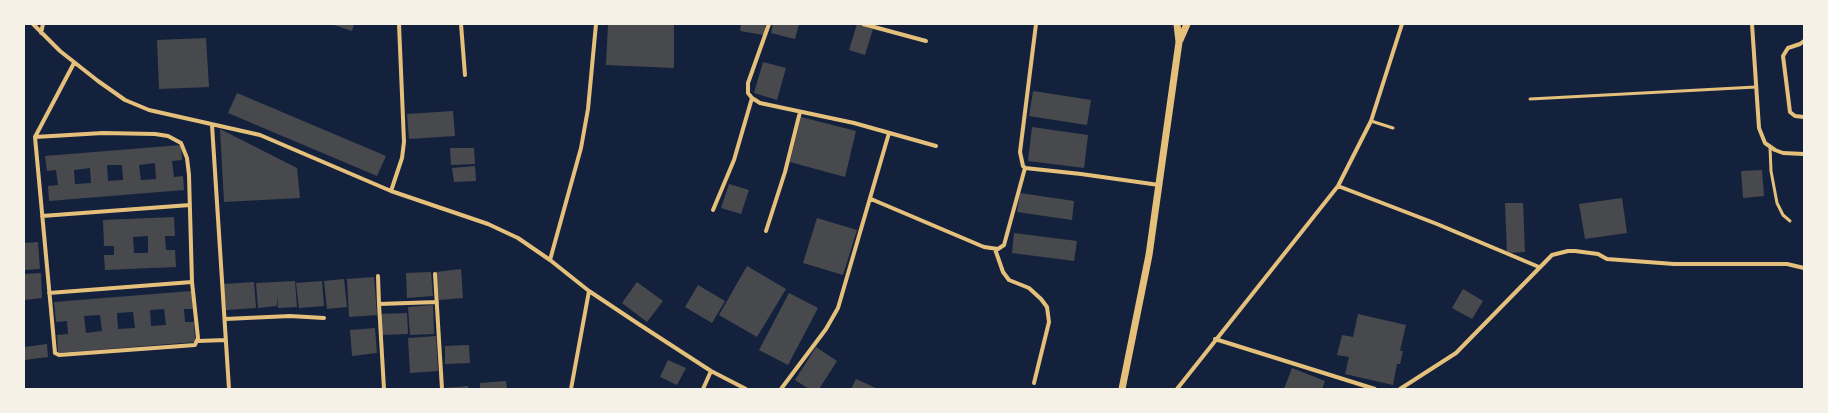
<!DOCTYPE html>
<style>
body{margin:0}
#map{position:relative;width:1828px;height:413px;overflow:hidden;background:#14213d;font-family:"DM Sans",sans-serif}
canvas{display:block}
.frame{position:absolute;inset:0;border:25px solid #f6f1e7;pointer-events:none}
</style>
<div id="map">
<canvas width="1828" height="413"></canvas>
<div class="frame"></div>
</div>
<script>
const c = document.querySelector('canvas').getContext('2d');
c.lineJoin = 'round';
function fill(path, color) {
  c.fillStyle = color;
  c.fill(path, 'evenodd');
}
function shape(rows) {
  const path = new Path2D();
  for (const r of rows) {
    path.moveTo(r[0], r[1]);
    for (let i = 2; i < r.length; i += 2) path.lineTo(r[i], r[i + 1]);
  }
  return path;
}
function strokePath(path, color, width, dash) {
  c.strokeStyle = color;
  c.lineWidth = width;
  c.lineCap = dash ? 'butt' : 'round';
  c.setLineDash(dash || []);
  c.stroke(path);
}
fill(shape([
 [331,24,354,24,352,31],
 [608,24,674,24,674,68,606,65],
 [741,24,766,24,764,35,740,31],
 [773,24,799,24,795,39,771,33],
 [857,24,873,29,865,55,849,50],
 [206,38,209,87,159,89,157,40],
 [763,62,786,68,777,100,754,93],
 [1033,91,1091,100,1087,125,1029,116],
 [237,93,386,156,377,176,228,113],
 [453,111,455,136,409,139,407,114],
 [801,117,856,131,845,177,790,162],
 [1032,127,1088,135,1084,168,1028,161],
 [220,129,297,168,300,198,224,202],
 [181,145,182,160,172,161,174,177,183,176,184,190,49,201,48,186,58,185,56,170,47,171,45,156],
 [155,163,156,179,141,180,139,165],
 [107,165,122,165,123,180,108,181],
 [90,168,91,183,75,184,74,170],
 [450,148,474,148,475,164,451,165],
 [475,166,476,181,454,182,452,168],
 [1762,170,1764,196,1743,198,1741,171],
 [729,184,749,190,741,214,721,208],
 [1020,193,1074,201,1072,220,1017,212],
 [1622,198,1627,233,1585,239,1579,204],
 [1505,203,1523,203,1525,252,1507,253],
 [174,217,175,236,165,236,166,250,175,250,176,267,105,270,104,255,114,255,114,246,104,246,103,220],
 [148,236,148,253,134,253,133,237],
 [817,218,857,230,843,275,803,263],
 [1014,233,1077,241,1074,261,1012,253],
 [38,242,40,269,24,270,24,243],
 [747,266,786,289,757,337,719,315],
 [461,269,463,298,439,300,436,272],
 [431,272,433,296,407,298,406,273],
 [41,273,42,298,24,300,24,274],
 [374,277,377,315,349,317,347,279],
 [344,279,347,307,327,309,324,281],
 [295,281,297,307,278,308,277,295,277,306,258,308,256,283],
 [322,281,324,306,299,308,296,283],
 [254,282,256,308,226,310,224,284],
 [637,282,663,301,647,322,622,303],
 [698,285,725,301,712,323,685,307],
 [1463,289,1483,301,1472,319,1452,308],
 [191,291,193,309,184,309,185,322,194,322,195,342,58,353,57,335,68,334,67,321,56,322,54,302],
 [164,309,166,325,151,326,150,310],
 [133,312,135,328,118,329,117,313],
 [100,315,102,331,86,333,84,316],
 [789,293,818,308,788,365,759,350],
 [433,305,434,334,410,335,408,307],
 [407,313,408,334,381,335,380,314],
 [1358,314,1406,325,1400,351,1403,351,1400,364,1397,364,1393,385,1345,374,1349,357,1337,355,1342,335,1353,337],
 [375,328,377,353,352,356,350,330],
 [436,336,438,371,410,373,408,338],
 [47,344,48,357,24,360,24,347],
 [469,345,470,363,445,364,445,346],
 [816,347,837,361,819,389,809,389,795,380],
 [668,360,686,368,677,385,660,377],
 [1292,368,1325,381,1322,389,1284,389],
 [856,379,878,389,851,389],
 [506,381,507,389,480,389,480,383],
 [468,386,469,389,445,389,445,388]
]), '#48494c');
strokePath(shape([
 [1530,99,1756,87],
 [1371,121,1393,128],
 [1770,147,1771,171,1777,203,1783,215,1790,221]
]), '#e5c07b', 3);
strokePath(shape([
 [33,24,60,51,98,81,125,100,149,110,260,135,391,191,488,224,518,238,550,260,589,291,637,323,711,371,746,389],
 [461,24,465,75],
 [769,24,748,83,748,93,752,98,760,103,854,123,936,146],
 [863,24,926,41],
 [1036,24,1020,152,1023,166,1025,168,1081,174,1159,185],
 [1752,24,1759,128,1765,143,1775,150,1783,153,1804,154],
 [41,33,43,24],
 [1804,41,1800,44,1788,48,1783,56,1790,112,1795,116,1804,117],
 [212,125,229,389],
 [35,137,103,133,155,134,168,136,181,143,187,158,189,175,192,282,198,338,195,345,59,355,55,353,35,137,74,63],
 [1338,186,1437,224,1539,267],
 [391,191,402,158,404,142,399,24],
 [871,199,984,247,998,249,1004,245,1025,168],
 [713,210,734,160,752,98],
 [42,216,190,205],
 [766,231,785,172,800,112],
 [995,249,1003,272,1009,280,1029,288,1041,299,1047,307,1049,322,1034,383],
 [550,260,581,148,588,109,596,24],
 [435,274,442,389],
 [378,276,379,304,437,302],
 [49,293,192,282],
 [379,304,384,389],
 [225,319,290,316,324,318],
 [1215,339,1375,389],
 [198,341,226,340],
 [571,389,589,291],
 [703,389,711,371],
 [781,389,826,329,838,308,889,133],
 [1177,389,1338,186,1371,121,1402,24],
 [1400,389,1456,353,1552,255,1568,251,1575,251,1598,254,1607,259,1674,264,1787,264,1804,268]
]), '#e5c07b', 4);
strokePath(shape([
 [1180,40,1187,24],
 [1122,389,1149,255,1179,42,1177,24]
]), '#e5c07b', 7);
</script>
